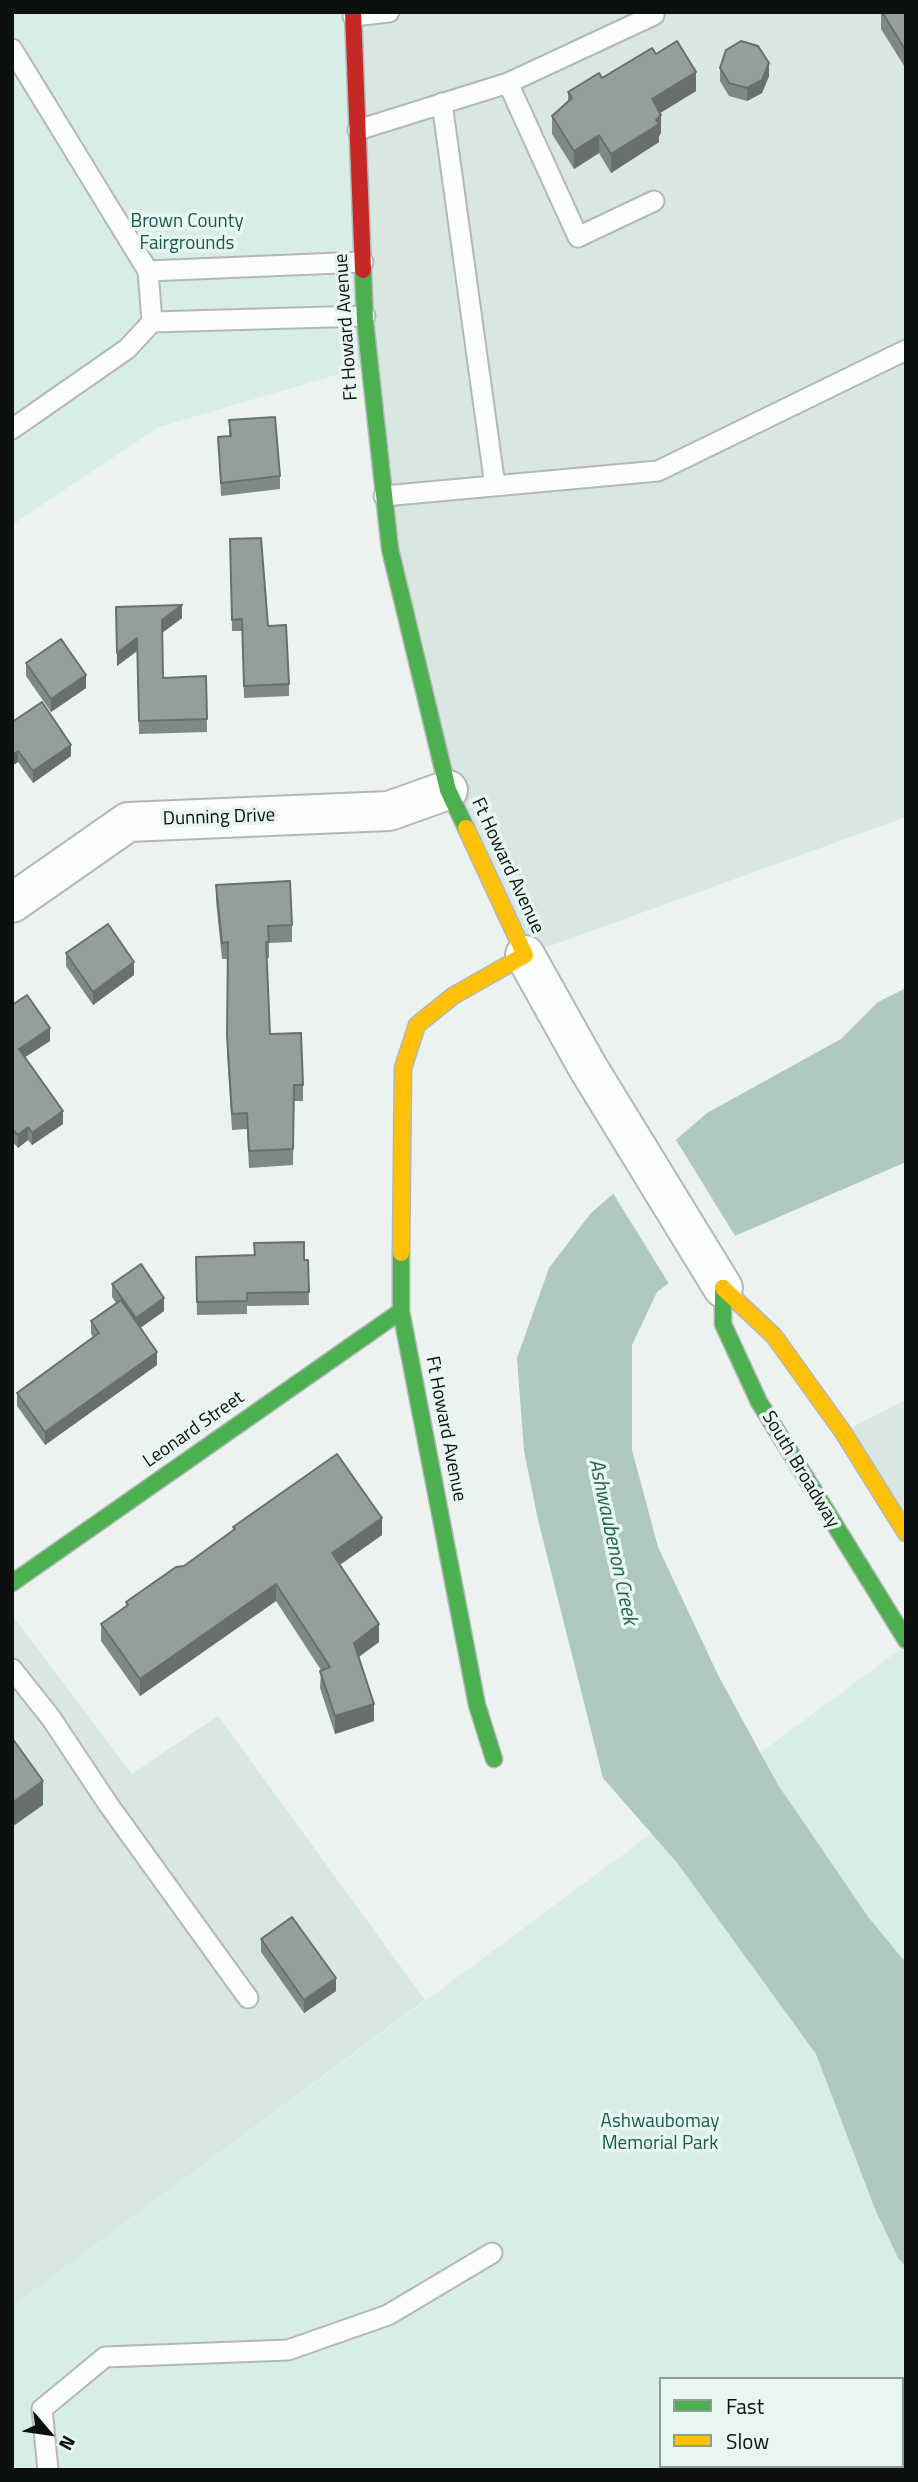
<!DOCTYPE html>
<style>
body{margin:0}
#map{position:relative;width:918px;height:2482px;overflow:hidden;background:#ecf2f0;font-family:"Titillium Web",sans-serif}
canvas{display:block}
.frame{position:absolute;inset:0;border:14px solid #0c100f;pointer-events:none}
.legend{position:absolute;left:659px;top:2377px;width:245px;height:91px;box-sizing:border-box;background:#e8f6f1;border:2px solid #909a97;margin:0;padding:9px 12px;list-style:none;font-size:21px;color:#0c100f}
.legend li{display:flex;align-items:center;gap:14px;height:35px}
.legend b{width:35px;border:2px solid #909a97}
.north{position:absolute;left:14px;top:2398px;width:70px;height:70px;-webkit-text-stroke:5px #e8f6f1;paint-order:stroke;rotate:119deg;font-size:19px;font-weight:700;line-height:28px;text-align:center;color:#0c100f}
.north::after{content:'';display:block;margin:auto;width:24px;height:32px;background:#0c100f;clip-path:polygon(50% 0,100% 100%,50% 72%,0 100%)}
</style>
<div id="map">
<canvas width="918" height="2482"></canvas>
<div class="frame"></div>
<ul class="legend">
<li><b style="height:9px;background:#4caf50"></b>Fast</li>
<li><b style="height:9px;background:#ffc107"></b>Slow</li>
</ul>
<div class="north">N</div>
</div>
<script>
const c = document.querySelector('canvas').getContext('2d');
c.lineJoin = 'round';
function fill(path, color) {
  c.fillStyle = color;
  c.fill(path, 'evenodd');
}
function shape(rows) {
  const path = new Path2D();
  for (const r of rows) {
    path.moveTo(r[0], r[1]);
    for (let i = 2; i < r.length; i += 2) path.lineTo(r[i], r[i + 1]);
  }
  return path;
}
function strokePath(path, color, width, dash) {
  c.strokeStyle = color;
  c.lineWidth = width;
  c.lineCap = dash ? 'butt' : 'round';
  c.setLineDash(dash || []);
  c.stroke(path);
}
function drawText(font, color, halo, rows, align = 'center') {
  c.font = font + ' "Titillium Web",sans-serif';
  c.lineWidth = 7;
  c.setLineDash([]);
  c.textBaseline = 'middle';
  c.strokeStyle = halo;
  c.fillStyle = color;
  for (const [text, x, y, turn = 0] of rows) {
    c.save();
    c.translate(x, y);
    c.rotate((+turn || 0) * Math.PI / 180);
    c.textAlign = isNaN(turn) ? turn : align;
    if (halo) c.strokeText(text, 0, 0);
    c.fillText(text, 0, 0);
    c.restore();
  }
}
fill(shape([
 [353,12,906,12,906,817,525,955,448,790,390,549],
 [906,1400,906,1533,843,1432],
 [12,1615,132,1774,218,1716,425,2000,12,2307]
]), '#d8e7e2');
fill(shape([
 [12,12,353,12,370,365,159,427,12,525],
 [906,1645,906,2470,12,2470,12,2307],
 [661,2379,902,2379,902,2466,661,2466]
]), '#d7ede6');
fill(shape([
 [906,988,906,1162,730,1238,657,1292,632,1345,632,1450,658,1547,718,1675,778,1785,869,1918,906,1963,906,2267,898,2258,875,2209,816,2054,678,1864,603,1778,538,1520,524,1451,517,1358,549,1268,591,1213,707,1113,841,1039,878,1002]
]), '#aec7bf');
fill(shape([
 [673,1135,737,1239,671,1287,611,1190]
]), '#ecf2f0');
const lane = shape([
 [353,16,389,12],
 [12,49,148,271,152,322,127,349,12,429],
 [508,83,578,237,654,201],
 [442,103,495,486],
 [358,130,508,83,654,15,652,12],
 [148,271,363,262],
 [152,322,365,316],
 [384,496,658,471,906,350],
 [12,1669,51,1718,108,1804,248,1998],
 [48,2470,42,2409,105,2357,288,2350,388,2315,492,2253]
]);
const street = shape([
 [12,903,128,822,389,811,448,790],
 [525,955,587,1066,723,1288]
]);
const fast = shape([
 [363,270,365,321,390,549,448,790,466,828],
 [401,1253,401,1311,477,1705,494,1759],
 [723,1288,723,1324,759,1402,906,1640],
 [12,1583,401,1311]
]);
const slow = shape([
 [401,1253,403,1068,417,1025,453,996,525,955,466,828],
 [723,1288,774,1336,843,1432,906,1533]
]);
const jam = shape([
 [353,12,363,270]
]);
strokePath(lane, '#b3b8b6', 23);
strokePath(street, '#b3b8b6', 42);
strokePath(fast, '#b3b8b6', 19);
strokePath(slow, '#b3b8b6', 19);
strokePath(jam, '#b3b8b6', 19);
strokePath(lane, '#fcfdfd', 19);
strokePath(street, '#fcfdfd', 38);
strokePath(fast, '#4caf50', 16);
strokePath(slow, '#ffc107', 16);
strokePath(jam, '#c62828', 16);
fill(shape([
 [881,12,906,12,906,69,881,29],
 [656,54,696,91,660,113,661,133,659,136,659,142,611,173,599,153,574,169,552,134,552,116,568,101,568,92,602,78],
 [720,68,769,76,762,93,747,101,729,96,720,81],
 [229,420,280,476,280,489,221,496,218,437,229,436],
 [230,539,268,626,289,684,289,696,244,698,242,631,232,631],
 [116,607,182,618,162,633,163,678,206,676,207,732,139,734,137,651,117,666],
 [26,663,86,688,51,712,26,676],
 [12,722,71,756,33,783,18,762],
 [216,885,292,925,292,942,269,943,269,958,267,958,270,1034,303,1085,303,1101,294,1101,293,1165,249,1168,247,1129,232,1130,227,1052,228,959,222,959,216,901],
 [66,953,134,975,93,1005,66,966],
 [12,1005,50,1041,25,1057,63,1124,32,1145,28,1140,18,1148,12,1141],
 [196,1257,308,1260,309,1305,247,1306,247,1314,197,1315],
 [112,1284,164,1311,140,1328,157,1365,45,1445,17,1406,17,1393,93,1337,91,1334,91,1321,116,1303,112,1297],
 [233,1527,382,1535,340,1565,379,1642,359,1657,374,1721,335,1734,320,1688,321,1670,276,1601,140,1696,101,1641,101,1624,126,1607,126,1602,184,1566,233,1531],
 [261,1939,336,1991,304,2013,261,1952]
]), '#808885');
fill(shape([
 [769,63,769,76,762,93,747,101,747,88],
 [696,72,696,91,652,118,652,99],
 [661,115,661,133,659,136,659,142,611,173,611,154,656,120],
 [599,135,599,153,574,169,574,151],
 [182,605,182,618,162,633,162,620],
 [137,638,137,651,117,666,117,653],
 [86,675,86,688,51,712,51,699],
 [71,745,71,756,33,783,33,771],
 [18,751,18,762,12,766,12,755],
 [134,962,134,975,93,1005,93,992],
 [50,1028,50,1041,19,1061,19,1049],
 [63,1111,63,1124,32,1145,32,1133],
 [28,1127,28,1140,18,1148,18,1135],
 [164,1298,164,1311,136,1331,136,1318],
 [157,1352,157,1365,45,1445,45,1432],
 [382,1518,382,1535,332,1570,332,1553],
 [276,1584,276,1601,140,1696,140,1679],
 [379,1624,379,1642,354,1660,354,1643],
 [374,1704,374,1721,335,1734,335,1716],
 [43,1781,43,1805,12,1827,12,1803],
 [336,1978,336,1991,304,2013,304,2000]
]), '#686f6c');
const building = shape([
 [882,12,906,12,906,51,882,12],
 [677,41,696,72,652,99,661,115,656,120,659,124,611,154,599,135,574,151,552,116,572,98,568,92,599,73,602,78,652,48,656,54,677,41],
 [741,41,758,46,769,63,762,80,747,88,729,83,720,68,726,50,741,41],
 [275,417,280,476,221,483,218,437,231,436,229,420,275,417],
 [261,538,268,626,286,625,289,684,244,686,242,619,232,620,230,539,261,538],
 [182,605,162,620,163,678,206,676,207,719,139,721,137,638,117,653,116,607,182,605],
 [61,639,86,675,51,699,26,663,61,639],
 [42,702,71,745,33,771,18,751,12,755,12,722,42,702],
 [290,881,292,925,268,926,269,942,266,942,270,1034,301,1033,303,1085,294,1085,293,1149,249,1151,247,1113,232,1114,227,1036,228,942,222,943,216,885,290,881],
 [108,924,134,962,93,992,66,953,108,924],
 [27,995,50,1028,19,1049,63,1111,32,1133,28,1127,18,1135,12,1129,12,1005,27,995],
 [304,1242,304,1260,308,1260,309,1292,247,1293,247,1301,197,1302,196,1257,255,1255,254,1243,304,1242],
 [141,1264,164,1298,136,1318,112,1284,141,1264],
 [121,1300,157,1352,45,1432,17,1393,99,1333,91,1321,121,1300],
 [337,1454,382,1518,332,1553,379,1624,354,1643,374,1704,335,1716,320,1671,330,1667,276,1584,140,1679,101,1624,128,1605,126,1602,176,1567,184,1566,235,1529,233,1527,337,1454],
 [12,1738,43,1781,12,1803,12,1738],
 [292,1917,336,1978,304,2000,261,1939,292,1917]
]);
fill(building, '#959e9b');
strokePath(building, '#686f6c', 2);
drawText('19px', '#185a4a', '#e8f6f1', [
 ["Brown County",187,222],
 ["Fairgrounds",187,244],
 ["Ashwaubomay",660,2122],
 ["Memorial Park",660,2144]
]);
drawText('19px', '#0c100f', '#e8f6f1', [
 ["Ft Howard Avenue",347,327,-94],
 ["Dunning Drive",219,818,-2],
 ["Ft Howard Avenue",507,866,65],
 ["Ft Howard Avenue",445,1429,79],
 ["Leonard Street",194,1430,-35],
 ["South Broadway",800,1470,59]
]);
drawText('italic 21px', '#206151', '#e8f6f1', [
 ["Ashwaubenon Creek",612,1542,78]
]);
</script>
